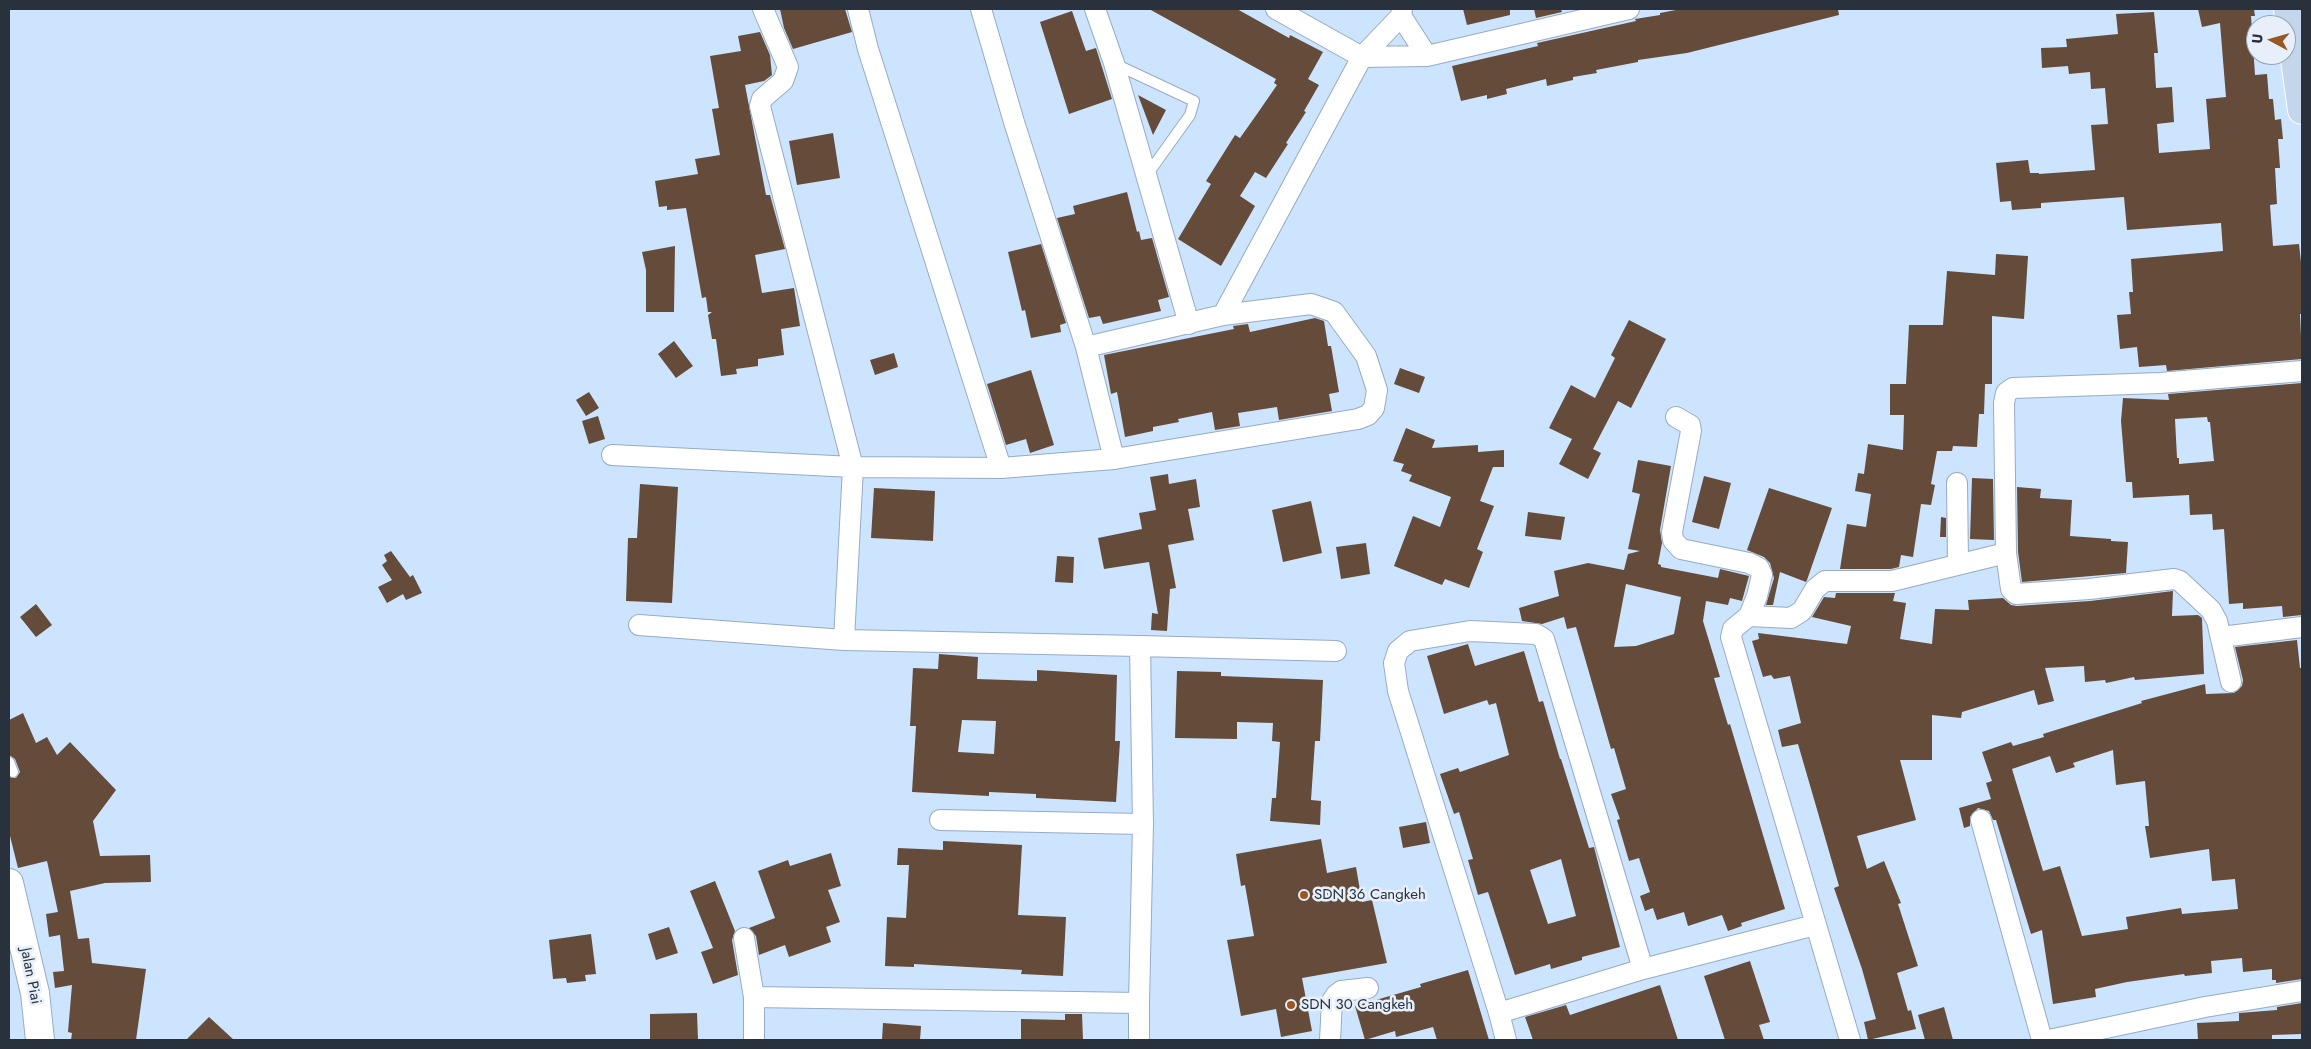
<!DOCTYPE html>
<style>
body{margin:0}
#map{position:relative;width:2311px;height:1049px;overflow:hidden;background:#cde4ff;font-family:Jost,sans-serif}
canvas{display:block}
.frame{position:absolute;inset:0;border:10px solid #29323c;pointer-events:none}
.north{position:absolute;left:2246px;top:15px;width:50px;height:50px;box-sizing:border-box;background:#e7f0fa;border:1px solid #9ba4ae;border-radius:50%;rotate:276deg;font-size:14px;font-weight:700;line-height:20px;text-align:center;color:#29323c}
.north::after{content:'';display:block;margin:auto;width:18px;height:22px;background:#985723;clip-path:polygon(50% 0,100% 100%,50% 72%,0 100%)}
</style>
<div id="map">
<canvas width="2311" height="1049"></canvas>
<div class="frame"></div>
<div class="north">U</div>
</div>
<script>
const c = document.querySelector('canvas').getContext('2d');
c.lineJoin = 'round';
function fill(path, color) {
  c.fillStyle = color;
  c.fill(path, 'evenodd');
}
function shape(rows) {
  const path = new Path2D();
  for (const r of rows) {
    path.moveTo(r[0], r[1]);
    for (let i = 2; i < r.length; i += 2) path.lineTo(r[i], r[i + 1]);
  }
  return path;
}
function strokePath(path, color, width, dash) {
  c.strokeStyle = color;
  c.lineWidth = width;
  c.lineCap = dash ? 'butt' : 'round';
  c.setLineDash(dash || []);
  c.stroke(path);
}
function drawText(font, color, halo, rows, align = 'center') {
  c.font = font + ' Jost,sans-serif';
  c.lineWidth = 5;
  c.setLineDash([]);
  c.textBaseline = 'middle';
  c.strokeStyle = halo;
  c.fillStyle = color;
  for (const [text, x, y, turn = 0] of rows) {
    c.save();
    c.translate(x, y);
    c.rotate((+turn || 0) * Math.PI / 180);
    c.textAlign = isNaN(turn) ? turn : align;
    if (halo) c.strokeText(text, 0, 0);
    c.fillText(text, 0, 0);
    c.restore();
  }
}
fill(shape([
 [780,9,845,9,852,32,793,49,784,28],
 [1149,9,1237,9,1289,38,1290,35,1323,52,1308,79,1319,85,1304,111,1306,112,1286,143,1288,144,1266,178,1255,172,1240,196,1255,206,1221,266,1178,239,1211,184,1206,181,1235,135,1240,138,1257,114,1277,85,1274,83,1276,79],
 [1463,9,1510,9,1510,15,1467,25],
 [1534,9,1561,9,1562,12,1536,18],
 [1681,9,1838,9,1839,15,1687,53,1638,60,1638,62,1596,70,1597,73,1573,77,1573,80,1547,86,1546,79,1506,89,1507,94,1487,99,1487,95,1461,101,1452,66,1538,46,1537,43,1636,21,1635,19,1660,15,1660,13],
 [2198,9,2254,9,2255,16,2251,16,2255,75,2267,74,2269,99,2273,99,2275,120,2281,119,2283,139,2278,139,2280,168,2275,168,2277,204,2270,205,2273,246,2299,244,2302,271,2302,314,2300,314,2302,359,2167,371,2166,365,2139,367,2137,347,2120,349,2117,315,2131,314,2129,292,2133,292,2131,259,2223,251,2221,223,2127,230,2124,197,2041,203,2041,208,2012,210,2011,201,2000,202,1996,163,2028,160,2030,173,2039,173,2039,174,2095,170,2091,125,2108,124,2105,88,2091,89,2090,72,2069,74,2068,66,2042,68,2041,48,2067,47,2066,39,2118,34,2116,14,2154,12,2158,53,2154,53,2156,88,2172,87,2174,122,2157,124,2159,153,2210,149,2206,99,2226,97,2220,23,2202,27],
 [1072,11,1086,51,1096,48,1112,99,1069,114,1040,22],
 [760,32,770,55,772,75,764,81,745,85,766,195,770,195,785,249,755,255,762,293,794,288,800,326,781,329,784,355,758,359,758,366,736,369,737,374,721,376,716,339,712,339,708,315,712,312,708,312,706,297,702,298,686,208,667,210,667,206,659,207,655,181,698,174,695,159,720,155,712,109,719,108,710,56,741,51,738,36],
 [1138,95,1166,110,1153,135],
 [833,133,840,178,797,185,789,141],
 [1127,192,1137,232,1139,231,1141,240,1152,238,1169,297,1158,300,1161,311,1103,324,1100,316,1089,318,1057,218,1075,214,1073,206],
 [1041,244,1066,323,1060,325,1061,332,1031,338,1025,310,1022,311,1008,252],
 [675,246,674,312,646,312,646,270,642,252],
 [1996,254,2028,256,2024,319,1992,316,1992,384,1985,384,1984,414,1979,414,1977,447,1953,446,1952,451,1937,451,1931,484,1935,485,1931,505,1921,504,1913,557,1901,555,1899,567,1891,569,1840,569,1847,524,1866,527,1871,494,1855,491,1858,473,1864,474,1868,444,1903,450,1904,415,1890,415,1890,384,1906,384,1909,325,1943,325,1947,271,1995,275],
 [1315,318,1324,321,1328,346,1331,346,1339,392,1329,394,1332,411,1279,420,1277,407,1238,413,1240,426,1215,430,1212,412,1178,419,1179,422,1153,427,1153,431,1125,437,1117,392,1111,394,1104,355,1234,329,1233,326,1248,324,1250,332],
 [1629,320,1666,339,1631,408,1618,401,1593,449,1601,453,1588,479,1559,464,1572,439,1549,428,1571,385,1595,398,1615,358,1611,355],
 [674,341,693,366,676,378,658,354],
 [894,353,898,367,875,375,870,360],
 [1400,368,1425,377,1419,393,1394,384],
 [1031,370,1054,445,1030,453,1026,439,1006,445,987,384],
 [2302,383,2302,615,2283,617,2282,606,2243,609,2243,603,2229,604,2224,529,2213,530,2212,514,2190,515,2189,495,2133,498,2132,482,2126,482,2121,421,2123,398,2169,400,2168,394],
 [2207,417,2208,422,2210,422,2214,461,2179,464,2179,458,2177,458,2175,419],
 [589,392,599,408,586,416,576,400],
 [598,416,605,439,589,444,582,421],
 [1406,428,1435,440,1432,448,1478,445,1478,452,1504,450,1504,467,1493,467,1480,501,1494,506,1477,549,1483,552,1469,588,1445,579,1442,585,1394,566,1413,516,1440,527,1451,497,1409,481,1412,475,1401,471,1404,464,1393,461],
 [1638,460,1671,466,1660,530,1662,543,1658,564,1661,565,1661,567,1718,578,1720,569,1749,576,1742,601,1730,598,1728,605,1706,601,1703,621,1720,677,1714,678,1728,725,1730,724,1785,909,1741,923,1742,926,1728,931,1722,915,1688,926,1684,912,1657,920,1653,908,1645,911,1640,896,1650,892,1639,858,1629,861,1617,820,1620,819,1611,794,1626,789,1614,748,1611,749,1576,627,1567,629,1564,617,1542,624,1522,621,1519,608,1559,596,1554,571,1588,563,1624,570,1628,554,1640,551,1628,549,1640,494,1632,492],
 [1626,584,1681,597,1674,634,1636,646,1614,647],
 [1168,474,1169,484,1196,479,1200,507,1188,509,1194,540,1168,545,1176,588,1170,589,1167,631,1151,630,1152,613,1158,614,1149,562,1104,569,1098,538,1142,529,1139,513,1156,510,1150,477],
 [1704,476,1731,483,1719,529,1692,522],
 [1972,478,1993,479,1994,540,1970,539],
 [640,484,678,487,672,603,626,601,628,538,637,538],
 [2017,487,2041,489,2040,498,2072,500,2070,536,2111,539,2111,541,2128,542,2126,573,2022,582,2018,552],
 [874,488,935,491,933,541,871,538],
 [1769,488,1832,508,1807,580,1806,582,1780,572,1773,605,1766,605,1774,578,1770,563,1764,557,1747,550],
 [1311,501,1322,553,1283,562,1272,510],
 [1528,512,1565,517,1561,540,1525,536],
 [1941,517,1946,518,1946,537,1940,537],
 [1366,543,1370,574,1341,579,1336,547],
 [391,551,410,577,413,575,422,593,406,600,403,594,387,603,378,587,392,580,382,565,387,561,384,555],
 [1057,556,1074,557,1073,583,1055,582],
 [2173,591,2172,616,2198,615,2202,618,2204,674,2135,680,2134,677,2106,683,2105,680,2085,682,2084,666,2045,668,2054,701,2038,705,2034,690,1962,712,1961,718,1932,715,1932,760,1900,760,1916,820,1857,836,1867,869,1884,861,1901,903,1898,904,1918,966,1897,973,1908,1011,1911,1010,1916,1029,1868,1040,1864,1022,1876,1019,1862,969,1834,888,1839,886,1816,806,1798,744,1782,747,1778,730,1801,723,1790,676,1774,679,1771,675,1763,677,1752,641,1759,639,1758,633,1847,644,1851,626,1812,617,1824,597,1835,598,1836,593,1895,593,1893,601,1906,603,1900,639,1932,644,1935,609,1969,610,1968,600,2003,598,2011,605,2017,606,2090,601],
 [36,604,52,625,36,637,20,617],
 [2297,640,2300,668,2302,668,2302,979,2276,983,2276,980,2272,980,2272,969,2243,972,2242,958,2211,961,2212,973,2185,976,2184,974,2127,982,2095,989,2096,997,2053,1004,2042,930,2031,934,1996,820,1993,820,1989,811,1978,808,1970,817,1970,826,1964,828,1959,808,1991,799,1986,783,1992,781,1982,752,2011,742,2013,746,2044,737,2043,734,2142,703,2141,701,2205,684,2206,694,2234,693,2242,686,2243,680,2235,647],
 [2113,750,2116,785,2145,781,2149,826,2145,826,2150,858,2209,849,2212,881,2235,879,2238,909,2182,914,2181,908,2126,917,2128,929,2082,936,2060,866,2043,871,2012,769,2050,756,2056,773,2075,767,2073,763],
 [1468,644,1475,666,1524,651,1539,702,1543,701,1560,759,1561,759,1589,848,1594,847,1620,947,1582,957,1582,960,1551,969,1550,964,1515,975,1488,892,1478,895,1468,860,1473,859,1459,812,1454,814,1440,774,1458,768,1460,772,1509,755,1496,703,1489,705,1487,700,1444,714,1427,656],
 [1561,859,1576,916,1548,924,1530,870],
 [939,654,978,657,977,679,1037,681,1037,670,1117,675,1115,741,1120,741,1116,802,1036,798,1036,794,989,792,989,796,912,792,916,726,910,726,913,668,938,669],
 [962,720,996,721,994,754,958,752],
 [1177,671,1221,672,1221,676,1323,680,1320,741,1315,741,1311,800,1321,801,1320,825,1270,821,1272,798,1276,798,1280,742,1272,741,1273,723,1237,722,1237,739,1175,738],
 [23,713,36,743,47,737,57,755,70,742,116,790,93,821,100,856,150,855,151,882,105,883,70,891,78,939,89,938,92,963,146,969,136,1040,71,1040,72,1033,68,1032,72,985,55,988,53,972,64,971,60,935,49,937,46,914,58,912,47,861,18,868,9,832,9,777,16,778,20,772,15,759,9,755,9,720],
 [1426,822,1430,843,1403,848,1399,827],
 [1321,839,1327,873,1356,867,1362,902,1372,900,1387,963,1302,978,1312,1031,1281,1037,1276,1009,1241,1016,1227,940,1254,936,1245,885,1241,886,1236,854],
 [943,841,1022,845,1018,915,1066,917,1063,976,1021,974,1022,970,914,964,914,967,885,966,887,917,906,918,909,865,897,865,898,848,943,850],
 [831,853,841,886,828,890,840,922,826,927,831,942,789,957,785,945,759,955,756,936,749,928,775,918,758,871,788,860,790,866],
 [715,881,735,931,732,940,738,975,713,984,701,952,713,948,690,891],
 [669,927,678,953,656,960,648,934],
 [591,934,596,974,585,975,586,981,567,983,566,978,553,979,549,940],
 [1750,961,1770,1022,1759,1025,1764,1040,1725,1040,1704,976],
 [1468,970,1489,1040,1437,1040,1433,1027,1396,1037,1395,1031,1365,1040,1355,1006,1421,987,1420,984],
 [1660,985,1678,1040,1533,1040,1525,1017,1566,1005,1570,1015],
 [2302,1003,2302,1034,2272,1035,2272,1040,2198,1040,2197,1023,2239,1021,2239,1013,2277,1010,2277,1007],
 [1944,1007,1953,1040,1925,1040,1918,1015],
 [697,1013,698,1040,650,1040,650,1014],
 [1065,1014,1082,1014,1083,1040,1021,1040,1021,1019,1065,1020],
 [209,1017,234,1040,186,1040],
 [883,1023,921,1026,920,1040,882,1040]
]), '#654b3a');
const lane = shape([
 [1115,64,1194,101,1190,115,1147,175],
 [9,762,13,772]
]);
const street = shape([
 [763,9,788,67,783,81,762,99,760,106,763,118,853,467,844,640],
 [981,9,1014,122,1086,347,1223,315,1362,57,1276,9],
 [1095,9,1114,63,1189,324],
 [1402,9,1401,16,1427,56,1629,9],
 [1401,16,1362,57,1427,56],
 [1086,347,1114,459],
 [1676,417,1690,425,1691,431,1672,532,1673,540,1681,549,1749,563,1759,568,1762,575,1757,596,1749,616,1791,618,1802,611,1815,589,1825,581,1892,581,2006,553,2004,403,2006,393,2013,388,2160,383,2302,371],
 [612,455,853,467,1001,468,868,49,858,9],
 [1001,468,1114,459,1358,419,1368,415,1374,408,1377,390,1366,356,1334,312,1311,304,1223,315],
 [1957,483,1958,563],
 [2006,553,2011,589,2016,594,2089,589,2174,579,2180,581,2211,610,2217,621,2231,682],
 [1749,616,1733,629,1731,637,1850,1040],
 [639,625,844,640,1140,646,1143,824,1139,1003],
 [2221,637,2302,627],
 [1140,646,1336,651],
 [940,820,1143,824],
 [1981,820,2042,1040],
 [744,938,754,997],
 [1499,1013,1398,691,1394,663,1398,651,1410,641,1470,631,1536,634,1544,639,1643,969],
 [754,1040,754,997,1139,1003,1139,1040],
 [1330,1040,1332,1001,1336,995,1341,991,1368,988],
 [1506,1040,1499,1013,1643,969,1815,925],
 [2049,1040,2205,1007,2302,991]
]);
const secondary = shape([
 [9,883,35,993,40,1040]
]);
const highway = shape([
 [2288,9,2302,110]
]);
strokePath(lane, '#96abc4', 12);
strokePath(street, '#96abc4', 22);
strokePath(secondary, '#96abc4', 30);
strokePath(highway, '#fff', 30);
strokePath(lane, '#fff', 10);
strokePath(street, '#fff', 20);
strokePath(secondary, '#fff', 28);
strokePath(highway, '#c4d6eb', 28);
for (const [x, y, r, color] of [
 [1304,895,5,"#985723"],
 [1291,1005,5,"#985723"]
]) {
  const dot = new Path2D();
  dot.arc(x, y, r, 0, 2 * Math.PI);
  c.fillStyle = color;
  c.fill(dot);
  strokePath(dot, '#e7f0fa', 2);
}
drawText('15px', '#29323c', '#e7f0fa', [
 ["SDN 36 Cangkeh",1314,895],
 ["SDN 30 Cangkeh",1301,1005]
], 'left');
drawText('15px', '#29323c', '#e7f0fa', [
 ["Jalan Piai",30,976,79]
]);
</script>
